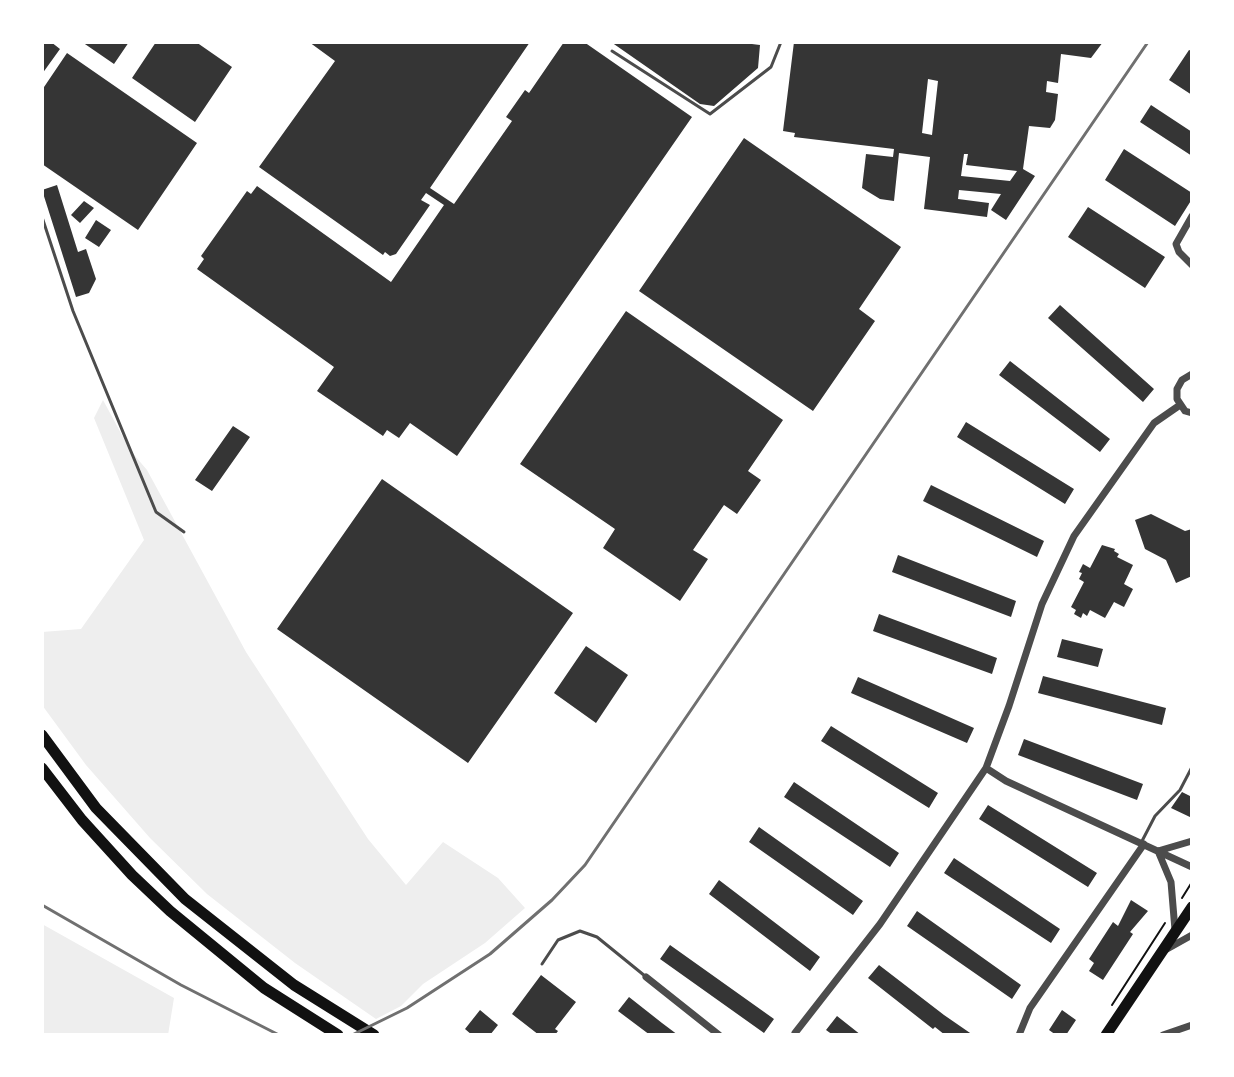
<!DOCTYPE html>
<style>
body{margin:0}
#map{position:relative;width:1234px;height:1077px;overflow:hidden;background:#fff;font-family:"Roboto Condensed",sans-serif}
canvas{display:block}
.frame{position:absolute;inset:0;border:44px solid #fff;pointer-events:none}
</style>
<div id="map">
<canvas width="1234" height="1077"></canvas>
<div class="frame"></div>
</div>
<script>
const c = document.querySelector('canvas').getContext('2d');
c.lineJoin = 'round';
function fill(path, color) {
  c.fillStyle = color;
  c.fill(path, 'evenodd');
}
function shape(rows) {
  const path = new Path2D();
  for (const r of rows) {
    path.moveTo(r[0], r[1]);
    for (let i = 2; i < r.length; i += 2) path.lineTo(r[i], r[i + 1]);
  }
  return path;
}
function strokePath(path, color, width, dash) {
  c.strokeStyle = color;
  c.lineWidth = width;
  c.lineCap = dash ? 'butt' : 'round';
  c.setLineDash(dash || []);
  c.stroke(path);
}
fill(shape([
 [103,400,130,450,147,470,246,652,368,839,406,885,443,842,498,878,525,908,485,943,423,984,401,1006,376,1019,295,963,207,894,150,838,86,765,42,705,42,632,81,629,144,540,94,418],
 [42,924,174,998,168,1035,42,1035]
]), '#eee');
fill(shape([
 [42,42,51,42,60,49,42,74],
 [82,42,129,42,114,64],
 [156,42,196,42,232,67,195,122,132,78],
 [309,42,530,42,430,188,454,204,512,121,506,117,525,90,529,93,564,42,584,42,692,117,457,456,410,423,399,438,387,430,383,436,317,391,334,367,197,269,204,259,201,256,247,191,251,194,257,186,391,282,444,205,426,193,421,200,430,205,396,254,390,256,385,252,383,255,259,167,335,61],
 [611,42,752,42,752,44,760,45,758,68,714,106,700,104],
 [794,42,1103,42,1091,58,1061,54,1058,83,1047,81,1046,92,1058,94,1055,120,1050,128,1029,126,1023,169,1035,176,1006,220,991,210,1001,194,959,190,958,199,989,203,987,217,924,209,930,157,899,153,894,201,880,199,862,188,866,154,893,157,894,149,794,137,795,133,783,131],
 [928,79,938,81,932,135,922,133],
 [964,154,968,154,966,165,1017,171,1010,181,961,176],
 [1189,50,1192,51,1192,95,1169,80],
 [67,53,197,143,138,230,42,164,42,90],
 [1151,105,1192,132,1192,156,1140,122],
 [744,138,901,247,859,309,875,321,813,411,639,291],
 [1124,149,1192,193,1192,199,1175,226,1105,180],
 [57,185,78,252,86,249,96,279,89,293,76,297,42,190],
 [84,201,94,208,80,223,71,215],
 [1088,207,1165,257,1145,288,1068,237],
 [96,220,111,230,99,247,85,238],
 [1060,305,1154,389,1143,402,1048,318],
 [626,311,783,420,748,471,761,480,737,514,724,505,693,550,708,559,680,601,603,548,615,529,520,464],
 [1010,361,1110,439,1100,452,999,375],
 [966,422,1074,489,1065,504,957,437],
 [233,426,250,437,212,491,195,480],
 [382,479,573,613,468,763,277,629],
 [931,485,1044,541,1037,557,923,501],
 [1151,514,1185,531,1192,529,1192,576,1176,583,1166,560,1145,549,1135,520],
 [1102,545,1115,549,1114,551,1119,554,1117,557,1133,565,1124,584,1133,589,1124,607,1114,602,1105,618,1090,610,1087,616,1083,613,1081,618,1074,614,1076,610,1071,607,1084,582,1079,579,1082,573,1079,572,1083,564,1090,568],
 [898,555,1016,601,1011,617,892,572],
 [879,614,997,658,992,674,873,631],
 [1062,639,1103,649,1098,667,1057,657],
 [586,646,628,675,596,723,554,693],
 [1043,676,1166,708,1162,725,1038,693],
 [858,677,974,728,967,743,851,693],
 [831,726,938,793,929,808,821,741],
 [1024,739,1143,784,1137,800,1018,755],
 [794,782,899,853,890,867,784,797],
 [1182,792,1192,797,1192,818,1171,808],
 [988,805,1097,873,1088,887,979,819],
 [759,827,863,901,853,915,749,842],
 [954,858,1060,929,1051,943,944,873],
 [719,880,820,957,810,971,709,894],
 [1131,900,1148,911,1130,932,1133,934,1103,980,1089,971,1094,963,1089,959,1113,922,1118,926],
 [917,911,1021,985,1012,999,907,926],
 [670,945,774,1019,764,1033,660,959],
 [879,965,944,1015,973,1035,945,1035,935,1027,933,1029,868,978],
 [541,975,576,1002,555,1029,558,1031,555,1035,539,1035,512,1014],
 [629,997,662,1023,678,1035,650,1035,618,1011],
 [480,1010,498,1025,490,1035,472,1035,465,1029],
 [1062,1010,1076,1020,1066,1035,1056,1035,1049,1030],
 [837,1016,861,1035,833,1035,826,1030]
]), '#353535');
strokePath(shape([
 [1182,898,1192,882],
 [1112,1005,1165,923]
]), '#111', 2);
strokePath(shape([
 [612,51,710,114,771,67,781,42],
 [42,217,73,311,156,512,184,532],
 [1141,843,1155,816,1180,790,1192,767],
 [542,964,558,940,580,931,597,937,645,976]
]), '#4c4c4c', 3);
strokePath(shape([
 [1192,216,1176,244,1179,252,1192,265],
 [1192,374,1182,380,1177,389,1177,399,1185,411,1192,413],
 [1180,405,1154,423,1074,536,1042,604,1009,706,986,768,1006,781,1192,867],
 [1158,851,1171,882,1175,930],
 [1158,851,1192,841],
 [1167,949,1192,935],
 [646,977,719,1035],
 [795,1033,880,924,986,768],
 [1019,1035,1030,1008,1144,844],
 [1163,1035,1192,1025]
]), '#4c4c4c', 7);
strokePath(shape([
 [1106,1035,1192,907]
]), '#111', 11);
strokePath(shape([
 [42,735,96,808,185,899,294,985,374,1035],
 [42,768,82,820,132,875,170,911,264,988,338,1035]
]), '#111', 11);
strokePath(shape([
 [42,905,181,985,279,1035],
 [352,1035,407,1008,490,954,552,900,585,865,1148,42]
]), '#707070', 3);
</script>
